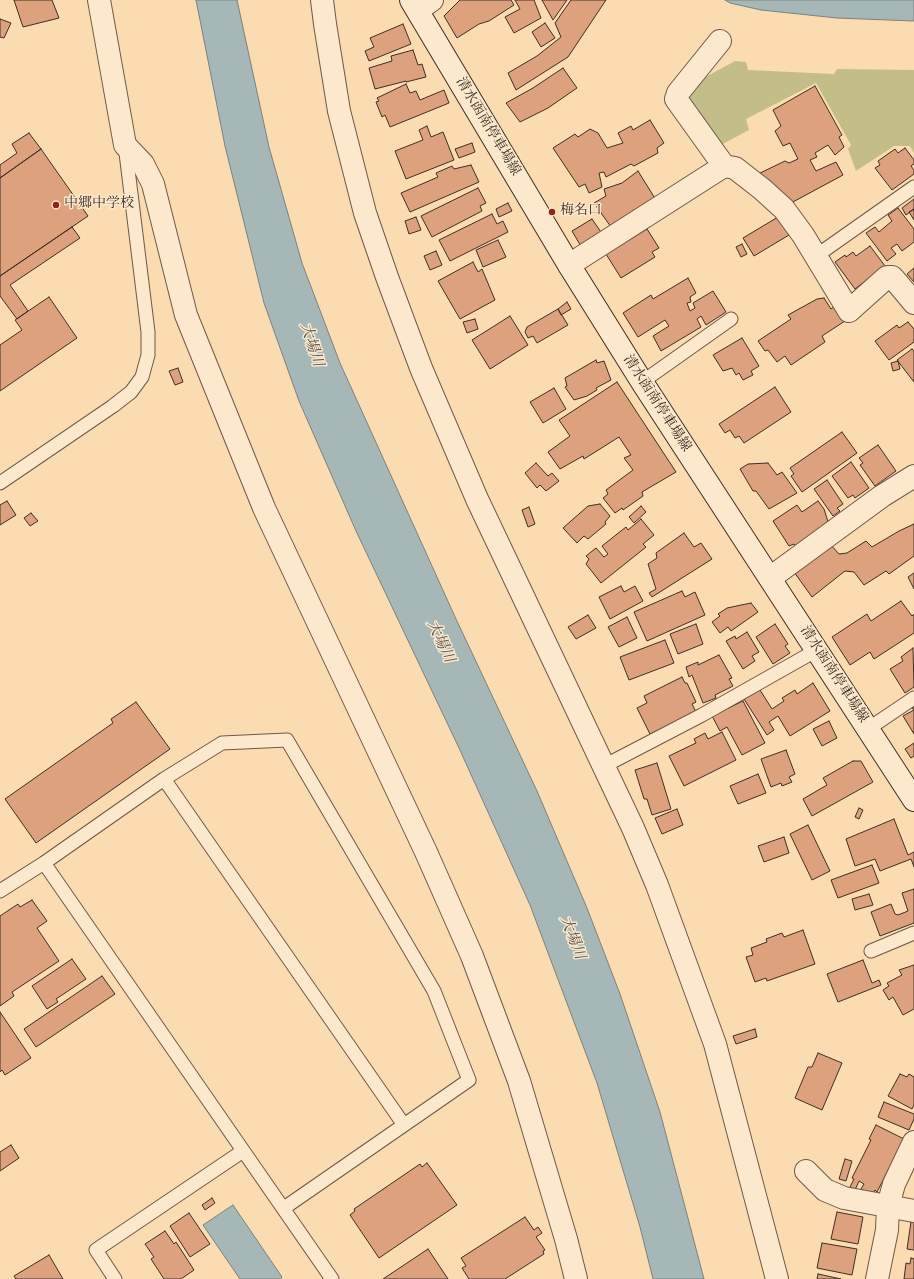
<!DOCTYPE html>
<meta charset="utf-8">
<style>
body{margin:0}
canvas{display:block;background:#fbdbb0}
</style>
<canvas width="914" height="1279"></canvas>
<script>
const c = document.querySelector('canvas').getContext('2d');
c.lineJoin = 'round';
function fill(path, color) {
  c.fillStyle = color;
  c.fill(path, 'evenodd');
}
function shape(rows) {
  const path = new Path2D();
  for (const r of rows) {
    path.moveTo(r[0], r[1]);
    for (let i = 2; i < r.length; i += 2) path.lineTo(r[i], r[i + 1]);
  }
  return path;
}
function strokePath(path, color, width, dash) {
  c.strokeStyle = color;
  c.lineWidth = width;
  c.lineCap = dash ? 'butt' : 'round';
  c.setLineDash(dash || []);
  c.stroke(path);
}
function drawText(font, color, halo, rows, align = 'center') {
  c.font = font + ' "Sorts Mill Goudy","Noto Serif JP",serif';
  c.lineWidth = 3;
  c.setLineDash([]);
  c.textBaseline = 'middle';
  c.strokeStyle = halo;
  c.fillStyle = color;
  for (const [text, x, y, turn = 0] of rows) {
    c.save();
    c.translate(x, y);
    c.rotate((+turn || 0) * Math.PI / 180);
    c.textAlign = isNaN(turn) ? turn : align;
    if (halo) c.strokeText(text, 0, 0);
    c.fillText(text, 0, 0);
    c.restore();
  }
}
fill(shape([
 [735,61,746,62,748,70,834,74,837,69,914,70,914,153,910,146,894,146,856,171,848,149,851,145,816,83,746,119,749,130,715,148,682,94,700,80]
]), '#c3be88');
const water = shape([
 [196,0,237,0,269,147,302,263,340,363,456,619,537,791,587,908,620,994,660,1112,704,1279,653,1279,640,1227,597,1083,530,905,459,748,356,531,299,401,264,303,225,146,196,0],
 [725,0,914,0,914,21,837,18,761,10,730,3,725,0],
 [233,1205,282,1277,280,1279,240,1279,203,1225,233,1205]
]);
fill(water, '#a5b8b7');
strokePath(water, '#7c817d', 1);
const building = shape([
 [14,0,52,0,59,18,23,27,14,0],
 [460,0,511,0,514,5,489,21,479,24,457,38,444,16,460,0],
 [515,0,534,0,541,18,514,33,505,17,520,9,515,0],
 [542,0,567,0,553,20,542,0],
 [571,0,606,0,568,57,516,90,508,73,537,56,561,37,555,23,571,0],
 [0,19,11,23,4,38,0,37,0,19],
 [545,23,555,38,541,47,532,32,545,23],
 [403,24,411,44,369,61,365,51,374,47,370,38,403,24],
 [413,50,418,65,422,64,426,77,406,82,406,81,375,89,369,68,392,61,391,56,413,50],
 [563,68,577,88,548,108,520,122,506,103,533,88,563,68],
 [406,84,410,93,416,91,420,100,444,90,449,103,390,127,385,115,382,117,376,102,379,101,377,98,406,84],
 [815,86,842,135,839,137,844,147,835,155,828,145,815,153,817,157,810,160,816,171,836,162,843,175,791,203,756,175,785,161,789,163,798,159,790,143,783,146,775,131,781,126,773,110,815,86],
 [650,120,664,143,657,148,658,153,634,166,631,164,606,177,604,172,599,173,602,187,589,193,585,184,579,187,553,148,575,134,578,137,590,129,598,133,607,148,623,143,618,133,631,126,633,130,650,120],
 [427,126,431,137,443,132,454,160,406,179,395,151,423,140,419,130,427,126],
 [29,133,41,149,0,178,0,165,17,153,12,144,29,133],
 [472,143,475,152,459,158,455,149,472,143],
 [905,148,914,160,914,164,911,166,914,170,914,174,892,190,875,168,880,165,878,161,895,149,898,153,905,148],
 [41,149,88,216,0,276,0,178,41,149],
 [471,165,479,182,410,212,401,193,438,177,436,173,452,166,454,169,471,165],
 [638,171,656,200,611,227,594,203,606,196,604,189,622,183,638,171],
 [478,188,486,203,480,206,482,211,432,237,421,216,478,188],
 [914,199,914,209,906,215,902,208,914,199],
 [508,203,512,211,499,217,496,209,508,203],
 [898,208,914,229,914,242,902,251,897,244,891,248,896,254,887,261,866,233,875,227,879,232,892,221,888,215,898,208],
 [914,209,914,220,909,212,914,209],
 [492,214,497,224,503,221,508,232,450,261,439,240,492,214],
 [416,217,421,230,409,234,405,221,416,217],
 [778,217,789,235,754,256,743,238,778,217],
 [592,219,603,235,582,248,572,231,592,219],
 [72,227,80,238,10,285,28,311,17,319,0,296,0,276,72,227],
 [647,229,659,248,652,252,655,257,621,278,606,254,647,229],
 [498,240,506,257,483,267,476,250,498,240],
 [742,244,747,254,741,257,736,247,742,244],
 [870,246,885,266,855,289,835,262,845,255,846,257,853,252,856,256,870,246],
 [436,251,442,265,430,270,424,256,436,251],
 [473,262,478,272,482,269,495,300,460,319,438,281,473,262],
 [914,268,914,282,907,274,914,268],
 [688,278,696,293,690,297,691,302,687,303,690,311,695,308,693,303,713,291,726,312,706,325,701,316,697,319,701,327,661,351,653,336,669,326,665,320,638,337,623,313,651,295,653,299,688,278],
 [49,297,77,338,0,391,0,345,22,330,15,320,49,297],
 [824,298,831,309,835,306,845,321,822,336,825,342,791,365,785,356,777,362,768,350,765,351,758,341,791,319,788,315,817,299,824,298],
 [567,302,571,309,561,315,558,309,567,302],
 [558,309,568,325,537,343,533,336,528,338,525,332,527,327,558,309],
 [510,316,528,345,490,369,472,340,510,316],
 [475,319,478,329,467,333,463,322,475,319],
 [908,322,914,329,914,342,889,360,875,341,897,325,899,328,908,322],
 [742,338,759,366,751,371,753,375,743,380,739,373,736,375,732,368,723,371,713,355,742,338],
 [912,349,914,351,914,382,897,360,912,349],
 [596,360,597,363,604,361,611,380,596,388,597,390,587,396,574,400,565,387,567,386,565,378,596,360],
 [898,361,900,369,893,371,891,363,898,361],
 [178,368,183,382,175,385,169,371,178,368],
 [617,382,676,472,642,492,643,496,623,510,622,508,615,513,603,498,608,494,606,490,633,470,624,458,631,455,619,437,584,459,583,456,560,469,548,452,570,436,559,420,617,382],
 [775,387,791,412,744,443,739,436,735,438,730,430,725,433,719,424,775,387],
 [554,388,566,409,543,423,530,402,554,388],
 [842,432,857,453,802,492,791,476,794,474,790,468,842,432],
 [878,445,896,471,875,486,860,465,863,463,859,458,878,445],
 [851,462,869,488,855,498,853,495,848,498,832,476,851,462],
 [536,463,548,476,552,473,559,481,546,491,540,485,537,488,525,473,536,463],
 [768,463,777,475,782,472,797,493,769,509,756,491,753,491,740,469,748,464,768,463],
 [827,480,843,504,837,508,840,511,833,516,814,489,827,480],
 [7,501,16,515,0,525,0,505,7,501],
 [818,501,824,509,829,525,797,548,794,544,789,546,773,521,797,505,802,512,818,501],
 [600,504,610,516,605,522,606,524,588,539,584,536,577,543,563,528,588,506,600,504],
 [641,506,646,512,634,523,629,517,641,506],
 [529,507,535,524,528,527,522,510,529,507],
 [31,513,38,521,30,526,24,518,31,513],
 [641,519,654,535,643,544,646,547,601,583,586,564,589,559,586,556,596,548,604,557,608,554,602,546,626,527,628,530,641,519],
 [914,524,914,556,889,574,886,571,864,585,854,572,845,571,812,597,794,572,830,544,839,554,847,553,866,541,872,547,899,531,914,524],
 [684,533,694,547,701,543,712,559,652,597,649,593,656,589,648,564,657,558,656,553,684,533],
 [914,573,914,589,908,577,914,573],
 [621,586,624,592,635,586,643,601,610,619,599,597,621,586],
 [682,591,685,597,695,592,705,615,647,641,634,612,682,591],
 [901,601,912,616,914,614,914,633,874,659,870,652,850,665,832,637,867,614,871,621,901,601],
 [751,603,758,612,731,631,728,627,720,633,712,622,720,616,718,614,727,608,751,603],
 [588,615,596,628,576,639,568,627,588,615],
 [627,617,637,638,619,647,608,627,627,617],
 [696,624,703,644,678,654,670,634,696,624],
 [775,624,788,644,785,646,790,653,773,664,756,637,775,624],
 [747,632,759,652,752,656,755,661,743,669,726,641,735,636,736,639,747,632],
 [665,640,674,663,629,680,620,657,665,640],
 [913,648,914,687,905,693,890,669,903,661,901,657,913,648],
 [719,655,732,678,729,679,733,686,715,695,716,698,703,703,692,675,689,677,686,667,698,662,698,665,719,655],
 [682,677,685,683,687,683,696,702,692,704,696,712,650,734,637,708,647,703,644,696,682,677],
 [813,683,830,711,790,736,778,716,769,722,774,730,767,735,744,699,760,690,772,709,784,701,782,698,795,690,797,694,813,683],
 [743,701,765,743,742,755,727,727,720,731,712,716,743,701],
 [136,702,170,749,36,843,5,799,113,723,111,719,136,702],
 [914,706,914,734,903,716,914,710,912,708,914,706],
 [829,721,837,738,822,746,813,729,829,721],
 [722,732,736,760,684,786,669,756,696,743,694,739,705,733,708,739,722,732],
 [914,743,914,756,911,758,905,749,914,743],
 [786,750,795,774,789,777,792,782,782,786,781,783,771,787,761,759,786,750],
 [853,761,861,761,873,782,812,816,803,799,827,785,823,778,853,761],
 [657,763,671,809,652,815,647,799,644,799,635,770,657,763],
 [758,774,766,793,738,804,730,786,758,774],
 [859,808,863,810,859,819,855,817,859,808],
 [677,809,683,825,662,834,655,818,677,809],
 [894,819,908,855,914,852,914,867,911,859,880,871,875,859,855,866,846,839,894,819],
 [808,825,830,871,812,880,790,834,808,825],
 [784,837,789,853,764,862,758,846,784,837],
 [872,865,879,883,838,898,831,880,872,865],
 [914,889,914,923,880,936,871,912,891,904,895,914,898,915,908,911,902,893,914,889],
 [869,894,873,905,855,910,852,899,869,894],
 [32,900,47,921,37,928,59,961,12,992,14,996,0,1006,0,916,18,904,20,907,32,900],
 [803,930,815,964,767,981,766,978,755,982,746,957,753,955,751,948,767,942,766,939,782,933,784,937,803,930],
 [72,959,86,979,56,999,58,1002,47,1009,32,986,72,959],
 [863,960,872,983,879,980,881,985,838,1002,827,974,863,960],
 [914,965,914,1009,903,1015,893,997,889,1000,883,990,889,986,887,983,902,975,899,970,914,965],
 [102,976,115,994,36,1047,24,1029,102,976],
 [0,1012,31,1058,5,1075,2,1070,0,1072,0,1012],
 [755,1029,757,1037,736,1044,733,1036,755,1029],
 [818,1053,842,1063,822,1110,795,1098,808,1067,812,1067,818,1053],
 [900,1074,907,1077,909,1074,914,1077,914,1105,912,1109,888,1096,900,1074],
 [884,1102,914,1114,914,1119,909,1130,878,1117,884,1102],
 [876,1125,904,1139,877,1192,875,1190,872,1195,861,1189,864,1184,859,1181,855,1190,850,1187,854,1179,852,1178,871,1140,869,1139,876,1125],
 [11,1145,19,1158,0,1171,0,1152,11,1145],
 [845,1159,852,1161,846,1181,839,1179,845,1159],
 [427,1163,457,1205,379,1258,350,1215,355,1211,354,1209,420,1164,422,1167,427,1163],
 [212,1198,215,1203,205,1210,202,1205,212,1198],
 [837,1212,863,1217,858,1244,831,1239,837,1212],
 [189,1213,210,1244,190,1257,170,1226,189,1213],
 [525,1217,534,1230,538,1227,542,1233,536,1237,545,1250,543,1251,544,1254,505,1279,469,1279,462,1268,466,1266,461,1258,525,1217],
 [911,1222,914,1222,914,1250,907,1249,911,1222],
 [165,1231,174,1244,176,1242,194,1270,181,1279,164,1279,151,1259,154,1257,145,1244,165,1231],
 [822,1243,857,1249,852,1275,817,1268,822,1243],
 [428,1249,448,1279,383,1279,428,1249],
 [49,1255,63,1279,16,1279,14,1276,49,1255],
 [911,1258,914,1259,914,1279,904,1279,906,1263,910,1264,911,1258],
 [818,1274,841,1279,817,1279,818,1274]
]);
fill(building, '#dda27d');
strokePath(building, '#3e2e26', 1);
const lane = shape([
 [816,256,914,187],
 [642,382,731,319],
 [0,483,113,406,131,392,142,377,148,355,148,332,125,145],
 [868,729,914,698],
 [604,766,702,715,817,650],
 [164,779,404,1125],
 [44,863,332,1279],
 [0,891,44,863,164,779,222,743,287,740,434,991,469,1080,284,1208],
 [871,951,914,933],
 [115,1279,96,1250,243,1151]
]);
const street = shape([
 [99,0,125,145,143,164,153,184,186,315,264,508,426,852,472,956,519,1081,566,1239,576,1279],
 [322,0,325,24,339,111,365,213,387,277,421,368,477,499,633,828,657,885,715,1044,777,1279],
 [418,10,432,0],
 [720,41,678,93,676,99,724,166,735,168,762,189,784,209,803,235,849,311,887,277,892,277,894,279,914,303],
 [569,265,724,166],
 [770,578,882,496,914,476],
 [806,1171,825,1190,844,1198,914,1211],
 [877,1279,887,1230,888,1206,894,1184,914,1142]
]);
const secondary = shape([
 [411,0,569,265,642,382,914,800]
]);
strokePath(lane, '#6d5948', 15);
strokePath(street, '#6d5948', 24);
strokePath(secondary, '#3e2e26', 24);
strokePath(lane, '#fce8cc', 13);
strokePath(street, '#fce8cc', 22);
strokePath(secondary, '#fce8cc', 22);
for (const [x, y, r, color] of [
 [56,205,4,"#8f2418"],
 [552,212,4,"#8f2418"]
]) {
  const dot = new Path2D();
  dot.arc(x, y, r, 0, 2 * Math.PI);
  c.fillStyle = color;
  c.fill(dot);
  strokePath(dot, '#fce8cc', 1.5);
}
drawText('14px', '#3e2e26', '#fce8cc', [
 ["清水函南停車場線",487,127,59],
 ["清水函南停車場線",656,404,57],
 ["清水函南停車場線",833,675,57]
]);
drawText('14px', '#3e2e26', '#fce8cc', [
 ["中郷中学校",64,205],
 ["梅名口",560,212]
], 'left');
drawText('italic 15px', '#58504a', '#fce8cc', [
 ["大場川",310,345,72],
 ["大場川",439,642,65],
 ["大場川",571,938,69]
]);
</script>
